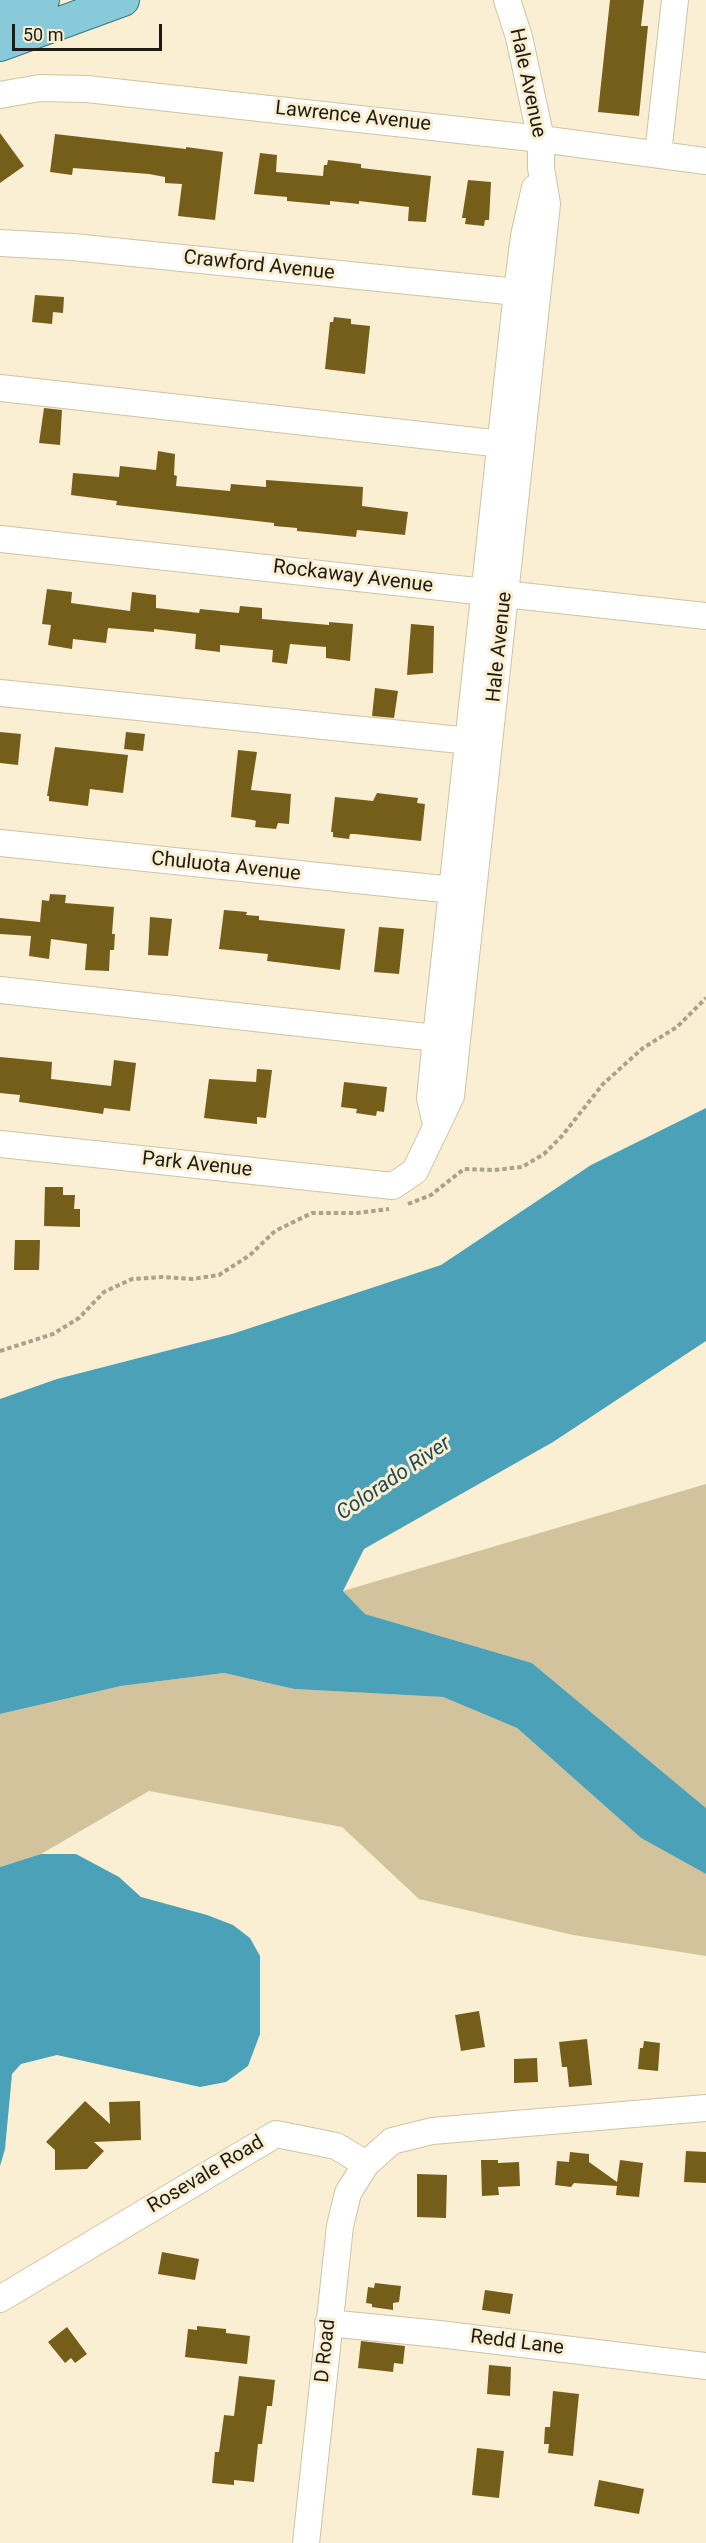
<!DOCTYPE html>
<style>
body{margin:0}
#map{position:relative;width:706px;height:2543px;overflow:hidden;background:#faefd2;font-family:Roboto,sans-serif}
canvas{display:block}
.scale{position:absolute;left:12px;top:24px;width:150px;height:27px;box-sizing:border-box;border:3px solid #1f1b11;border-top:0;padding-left:8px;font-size:18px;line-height:21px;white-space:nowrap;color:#1f1b11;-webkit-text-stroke:4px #faefd2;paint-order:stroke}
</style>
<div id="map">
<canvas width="706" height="2543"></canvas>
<div class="scale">50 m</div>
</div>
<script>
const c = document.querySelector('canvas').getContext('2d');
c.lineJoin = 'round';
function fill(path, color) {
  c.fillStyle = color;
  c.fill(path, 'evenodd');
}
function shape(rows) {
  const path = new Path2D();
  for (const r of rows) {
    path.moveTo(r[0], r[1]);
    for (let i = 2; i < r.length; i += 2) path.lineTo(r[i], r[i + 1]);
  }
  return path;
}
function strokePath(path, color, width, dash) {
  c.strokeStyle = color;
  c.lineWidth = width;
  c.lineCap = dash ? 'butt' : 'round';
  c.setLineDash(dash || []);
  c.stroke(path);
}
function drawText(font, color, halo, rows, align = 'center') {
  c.font = font + ' Roboto,sans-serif';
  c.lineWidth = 6;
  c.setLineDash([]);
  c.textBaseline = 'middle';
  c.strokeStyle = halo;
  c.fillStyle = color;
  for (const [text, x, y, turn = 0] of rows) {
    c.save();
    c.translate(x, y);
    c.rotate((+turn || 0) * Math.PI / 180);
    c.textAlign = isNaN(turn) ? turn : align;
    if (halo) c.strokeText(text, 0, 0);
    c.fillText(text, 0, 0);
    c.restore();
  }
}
fill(shape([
 [706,1484,706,1808,532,1663,365,1614,343,1591],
 [224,1673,294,1689,443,1697,517,1728,641,1838,706,1874,706,1956,573,1935,419,1899,342,1827,149,1791,41,1854,0,1867,0,1714,121,1686]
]), '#d2c39c');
fill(shape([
 [706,1108,706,1341,553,1442,364,1549,343,1591,365,1614,532,1663,706,1808,706,1874,641,1838,517,1728,443,1697,294,1689,224,1673,121,1686,0,1714,0,1399,57,1379,232,1334,441,1265,591,1165],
 [41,1854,76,1854,119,1877,141,1897,207,1915,233,1925,250,1938,260,1956,260,2034,248,2066,226,2082,200,2087,57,2055,21,2064,12,2074,5,2149,0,2166,0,1867]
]), '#4ba1b7');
fill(shape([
 [610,0,644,0,641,26,648,26,639,116,598,112],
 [0,133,24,166,0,183],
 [55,134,186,149,186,147,223,152,215,220,178,216,182,184,165,183,165,177,149,174,73,168,72,175,50,172],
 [260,153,277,155,276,172,323,176,324,165,327,165,328,160,361,164,361,168,431,176,426,222,408,221,409,207,359,201,359,204,330,201,330,205,287,201,287,197,254,194],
 [468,180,491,182,489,220,485,220,484,226,465,224,466,218,462,218],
 [35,295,64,297,63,313,53,312,52,324,32,322],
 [334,317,351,319,351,324,370,326,365,374,325,369,330,322,333,322],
 [44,408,62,410,60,445,39,443],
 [158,451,175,454,174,475,177,476,176,486,230,491,231,484,266,487,266,480,363,487,362,506,408,512,405,535,357,530,356,537,297,531,297,528,274,526,274,523,116,505,117,501,71,495,73,473,119,477,120,466,156,470],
 [47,589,72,592,71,603,130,611,132,592,156,595,156,608,199,613,200,609,239,613,240,606,262,608,262,619,329,625,329,622,353,624,350,661,326,658,326,647,290,644,287,664,272,662,273,650,220,645,220,652,195,649,196,634,154,629,154,632,108,628,106,643,73,639,72,649,48,645,51,625,42,624],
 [411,624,434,626,433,673,407,675],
 [375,688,398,691,394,718,372,716],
 [0,732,21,734,18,765,0,763],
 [126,732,145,734,143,751,124,749],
 [55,747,128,755,123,793,90,789,88,806,49,801,49,796,47,796],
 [238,750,257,752,251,790,291,794,289,824,278,823,276,829,255,827,256,821,253,820,231,817],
 [377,793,418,798,417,803,425,804,421,841,355,834,350,834,349,839,333,837,333,832,331,832,335,797,373,801],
 [50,894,66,895,65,903,114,907,112,934,115,934,114,950,110,950,109,971,85,970,87,944,51,939,49,959,29,956,31,936,0,934,0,918,40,922,42,900,49,901],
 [224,910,247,912,246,915,259,916,259,920,345,929,340,970,267,961,268,954,219,949],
 [150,917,172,919,168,956,148,955],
 [379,927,404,929,399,974,374,972],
 [0,1057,52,1062,51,1079,111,1086,114,1060,136,1063,130,1111,104,1108,103,1114,19,1102,20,1095,0,1093],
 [257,1069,272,1070,266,1118,257,1117,257,1124,204,1118,209,1079,256,1082],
 [344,1082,387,1087,384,1112,377,1111,376,1116,356,1113,357,1109,341,1107],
 [45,1187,63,1187,63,1195,75,1195,74,1209,80,1209,80,1227,44,1226],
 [15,1240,40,1240,39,1270,14,1270],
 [479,2011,485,2047,461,2051,455,2015],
 [587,2039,592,2085,569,2087,567,2067,562,2067,559,2042],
 [644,2041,660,2043,658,2071,638,2069,640,2048,643,2048],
 [537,2058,538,2082,514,2083,514,2059],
 [85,2101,110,2124,109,2102,140,2101,141,2140,94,2142,104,2151,87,2169,55,2170,55,2150,46,2142],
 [686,2151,706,2152,706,2183,684,2182],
 [570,2152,589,2154,589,2162,617,2182,620,2160,643,2163,639,2197,616,2195,617,2186,574,2183,571,2187,555,2185,557,2161,569,2162],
 [481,2160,498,2160,498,2163,519,2162,520,2186,498,2187,499,2195,482,2196],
 [417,2174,447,2175,446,2218,417,2217],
 [162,2252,199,2259,195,2280,158,2274],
 [375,2283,401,2286,399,2302,393,2303,393,2310,372,2307,372,2304,366,2303,368,2287,374,2288],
 [485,2290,513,2294,510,2314,482,2310],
 [197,2326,226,2329,226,2333,250,2336,247,2364,185,2357,188,2329,197,2330],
 [67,2327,87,2354,75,2363,71,2358,65,2363,48,2342],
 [361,2341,405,2346,403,2364,394,2363,393,2372,358,2368],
 [489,2365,511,2367,510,2396,487,2394],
 [239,2376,275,2380,272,2406,267,2406,262,2444,258,2444,254,2482,234,2480,234,2485,212,2483,215,2452,219,2452,224,2415,234,2416],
 [553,2391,579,2394,573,2456,548,2453,549,2444,544,2444,545,2427,550,2427],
 [477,2448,504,2451,499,2498,472,2495],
 [599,2480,644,2489,639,2514,594,2506]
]), '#745e1a');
const minor = shape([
 [0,95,40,88,87,89,541,139,706,161],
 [658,154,675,0],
 [0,243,73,247,517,292],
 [0,388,502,444],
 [0,539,706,616],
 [0,693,470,741],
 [0,843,453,890],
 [0,990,436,1038],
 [436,1124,430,1098,436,1038,517,292,524,236,535,188],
 [0,1144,393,1186,415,1171,451,1096,547,204,541,168,541,139,519,37,507,0],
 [0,2299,276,2134,336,2146,366,2164],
 [328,2323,439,2334,706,2366],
 [306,2543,340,2226,348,2193,366,2164,392,2141,432,2131,706,2108]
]);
const major = shape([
 [0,17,43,0],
 [0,45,123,0]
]);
strokePath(minor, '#cec3a6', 28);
strokePath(major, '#317684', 34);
strokePath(shape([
 [408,1204,431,1195,464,1169,494,1170,522,1167,544,1154,562,1136,603,1084,643,1048,677,1027,706,998],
 [0,1351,53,1334,79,1318,104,1292,132,1279,162,1277,192,1279,219,1275,250,1255,275,1231,312,1213,357,1213,389,1209]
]), '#aaa28c', 4, [4.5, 3]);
strokePath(minor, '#fff', 26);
strokePath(major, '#89cada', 32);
drawText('20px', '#1f1b11', '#faefd2', [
 ["Hale Avenue",527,83,78],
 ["Lawrence Avenue",353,117,6],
 ["Crawford Avenue",259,266,6],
 ["Rockaway Avenue",353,577,7],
 ["Hale Avenue",500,647,-84],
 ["Chuluota Avenue",226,867,6],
 ["Park Avenue",197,1165,6],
 ["Rosevale Road",206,2175,-31],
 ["Redd Lane",517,2343,7],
 ["D Road",326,2351,-84]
]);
drawText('italic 21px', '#224953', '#faefd2', [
 ["Colorado River",394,1479,-34]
]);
</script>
